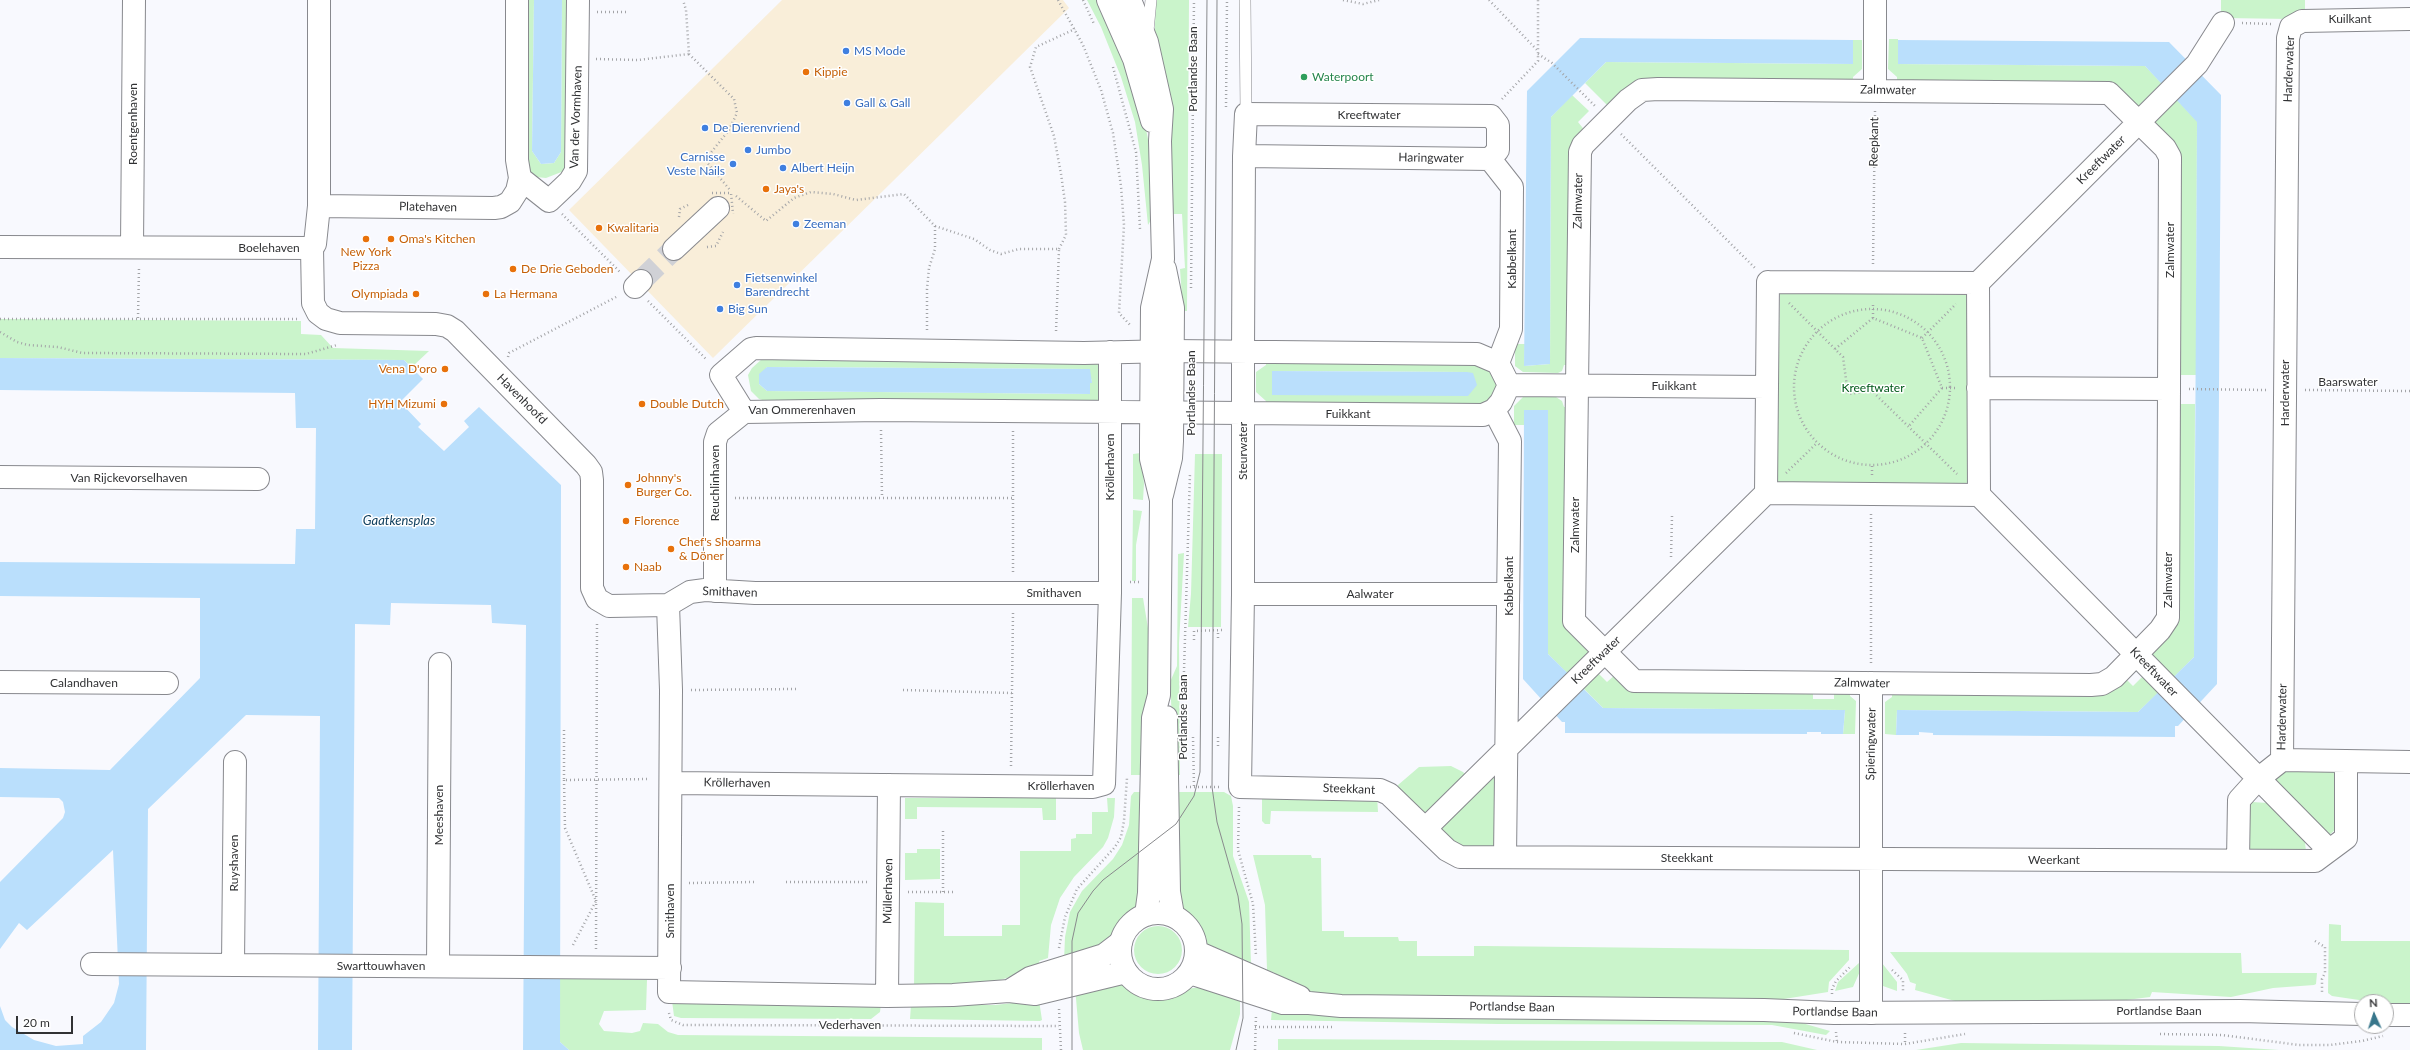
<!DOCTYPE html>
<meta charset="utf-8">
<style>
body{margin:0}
#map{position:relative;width:2410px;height:1050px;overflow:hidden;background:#f8f9fe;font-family:Lato,sans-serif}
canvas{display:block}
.north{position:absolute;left:2354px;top:994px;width:40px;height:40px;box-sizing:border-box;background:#fff;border:1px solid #adadae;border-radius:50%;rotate:357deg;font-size:11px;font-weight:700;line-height:16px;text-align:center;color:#313234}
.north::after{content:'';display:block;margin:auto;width:14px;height:18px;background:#38768b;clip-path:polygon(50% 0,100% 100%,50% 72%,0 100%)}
.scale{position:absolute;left:16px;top:1016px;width:57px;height:18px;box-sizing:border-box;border:2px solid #313234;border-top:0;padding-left:5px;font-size:12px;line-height:14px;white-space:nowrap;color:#313234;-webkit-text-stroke:3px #fff;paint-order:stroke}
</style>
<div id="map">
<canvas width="2410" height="1050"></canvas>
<div class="north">N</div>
<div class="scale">20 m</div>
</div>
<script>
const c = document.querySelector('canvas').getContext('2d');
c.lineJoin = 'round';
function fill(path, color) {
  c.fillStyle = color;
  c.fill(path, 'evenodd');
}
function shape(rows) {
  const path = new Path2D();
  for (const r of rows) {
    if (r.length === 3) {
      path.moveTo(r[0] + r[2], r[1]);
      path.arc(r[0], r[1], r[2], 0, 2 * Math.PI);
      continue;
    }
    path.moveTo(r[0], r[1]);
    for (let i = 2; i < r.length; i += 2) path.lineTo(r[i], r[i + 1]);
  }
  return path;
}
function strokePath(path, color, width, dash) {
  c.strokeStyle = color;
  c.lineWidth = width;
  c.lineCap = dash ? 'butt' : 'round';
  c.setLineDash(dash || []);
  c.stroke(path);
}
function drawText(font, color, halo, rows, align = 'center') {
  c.font = font + ' Lato,sans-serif';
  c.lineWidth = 3;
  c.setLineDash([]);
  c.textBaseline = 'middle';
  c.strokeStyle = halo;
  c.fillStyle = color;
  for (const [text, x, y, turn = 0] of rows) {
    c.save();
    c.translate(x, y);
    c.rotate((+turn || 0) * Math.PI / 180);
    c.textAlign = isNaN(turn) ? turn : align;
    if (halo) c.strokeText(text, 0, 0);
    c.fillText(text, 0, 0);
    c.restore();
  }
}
fill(shape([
 [782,0,1063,0,1069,8,713,358,569,210]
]), '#f9eed9');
fill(shape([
 [524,0,534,0,532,151,541,164,554,163,561,152,562,0,572,0,571,156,564,171,546,178,536,177,528,172],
 [1087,0,1102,0,1138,89,1149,144,1155,201,1152,218,1148,225,1142,165,1135,122,1121,77,1101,27],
 [1156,0,1189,0,1187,311,1183,311,1180,269,1185,268,1182,214,1172,214,1154,48],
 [2221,0,2305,0,2305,15,2290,19,2225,18,2221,14],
 [1889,39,1898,39,1898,64,2145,66,2165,87,2140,112,2120,92,1897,84,1897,77,1888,69],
 [1853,40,1862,40,1862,69,1853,77,1853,83,1644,82,1610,108,1585,83,1606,62,1853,64],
 [1572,95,1589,111,1578,122,1586,132,1569,365,1564,365,1562,371,1558,373,1523,372,1515,366,1515,344,1525,344,1524,366,1550,364,1551,117],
 [2176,99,2197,121,2196,375,2176,375,2178,160,2151,124],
 [1780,293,1969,295,1968,484,1777,483],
 [0,319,301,321,301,334,321,335,333,348,429,351,412,367,404,360,0,358],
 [776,356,1094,359,1101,366,1102,395,1097,401,769,402,759,399,751,391,748,375,752,368,762,359],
 [767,367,1089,369,1092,383,1090,383,1090,394,767,391,759,384],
 [1266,359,1484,362,1499,380,1496,395,1481,407,1266,406,1266,401,1256,392,1256,372,1266,365],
 [1273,371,1467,372,1272,395],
 [1523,397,1556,397,1562,401,1564,407,1569,407,1567,613,1593,650,1569,675,1548,654,1548,410,1525,410,1524,425,1514,425,1514,406],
 [2176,404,2195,404,2194,657,2172,679,2148,653,2169,632],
 [1141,453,1144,484,1143,500,1133,499,1133,454],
 [1195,454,1222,454,1221,627,1188,627,1191,594],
 [1133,510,1142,511,1136,545,1136,581,1132,581],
 [1184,553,1179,643,1180,775,1175,775,1170,682,1177,666,1178,554],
 [1132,598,1143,598,1150,640,1145,775,1131,775],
 [1596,671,1607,682,1616,674,1813,691,1813,699,1834,699,1834,691,1850,691,1850,696,1856,701,1855,734,1843,734,1845,710,1603,708,1581,686],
 [2144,675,2160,691,2138,712,1897,710,1896,735,1885,734,1885,702,1892,697,1892,691,2124,677,2133,686],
 [1451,766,1463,772,1467,776,1496,776,1495,846,1457,847,1398,790,1398,785,1419,767],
 [2285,769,2333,769,2337,774,2336,829,2326,838,2305,843,2306,851,2248,851,2247,807,2252,802,2268,803,2273,779],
 [1134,792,1145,792,1144,888,1136,908,1120,923,1108,943,1064,961,1065,937,1070,912,1082,891,1113,859,1122,845,1129,825,1131,796],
 [1175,792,1224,792,1231,796,1233,806,1233,856,1249,902,1251,964,1204,944,1200,931,1189,913,1179,906],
 [1262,794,1377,795,1378,812,1271,811,1270,824,1265,824,1262,821],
 [905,798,1056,798,1056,820,1043,820,1042,808,917,807,917,819,905,819],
 [1107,798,1115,798,1114,817,1108,838,1103,847,1074,877,1060,898,1051,925,1048,958,1039,961,1041,968,986,984,914,988,915,902,944,903,944,936,1002,936,1002,925,1020,925,1020,851,1071,851,1071,839,1076,838,1076,834,1092,834,1092,812,1108,812],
 [917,849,940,849,940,879,905,880,905,853,917,853],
 [1253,855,1311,855,1312,858,1321,858,1322,931,1344,931,1344,937,1398,937,1399,941,1417,941,1417,956,1474,956,1474,946,1484,946,1849,950,1849,960,1829,982,1828,992,1765,1002,1350,997,1311,993,1273,978,1275,973,1267,970,1265,905],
 [2329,924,2341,925,2341,941,2410,941,2410,1003,2386,1004,2332,996,2328,993],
 [1158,950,24],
 [1890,952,2241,953,2242,973,2317,973,2316,984,2314,985,2273,988,2231,997,2152,992,2150,997,2103,1003,1955,1001,1915,990,1916,984,1910,982,1907,974],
 [1878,958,1897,982,1897,991,1883,986,1879,980],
 [1859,963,1861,969,1853,987,1835,991,1838,982],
 [560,978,647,980,646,1010,604,1011,599,1024,604,1031,632,1033,640,1031,643,1023,658,1024,668,1032,678,1035,1042,1038,1042,1050,569,1050,560,1042],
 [1119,981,1149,995,1171,995,1184,989,1203,987,1240,997,1240,1014,1230,1050,1083,1050,1079,1033,1075,987],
 [1039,1000,1042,1020,1040,1021,910,1019,911,1005,995,1005],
 [672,1001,881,1004,880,1012,871,1019,681,1018,674,1016],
 [1272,1009,1341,1016,1795,1021,1830,1031,1826,1035,1772,1025,1498,1024,1271,1020],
 [1278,1039,1764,1042,1782,1042,1817,1050,1278,1050],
 [1961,1043,2219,1046,2279,1050,1916,1050]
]), '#caf4cb');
fill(shape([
 [534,0,562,0,561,152,554,163,541,164,532,151],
 [1580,38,1853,40,1853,64,1606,62,1551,117,1550,364,1524,366,1527,91],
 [1898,40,2169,42,2221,95,2217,684,2178,726,2175,726,2175,737,1933,735,1933,733,1919,732,1919,735,1896,735,1897,710,2138,712,2194,657,2197,122,2145,66,1898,64],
 [0,358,404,360,423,379,400,402,421,424,418,427,444,451,469,427,464,421,479,407,561,485,560,1042,569,1050,523,1050,526,625,492,623,491,605,391,603,390,625,355,624,352,1050,370,1050,318,1050,320,716,246,715,148,809,146,1050,253,1050,0,1050,0,1006,5,1020,12,1027,34,1040,56,1046,83,1044,83,1036,101,1022,114,1003,119,984,113,850,27,930,19,923,0,949,0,882,63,818,65,812,63,802,59,798,0,797,0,768,110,770,200,678,200,598,0,596,0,562,295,564,296,529,315,529,316,428,296,428,295,393,0,390],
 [767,367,1090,369,1092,383,1090,383,1090,394,767,391,759,384,759,374],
 [1272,371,1467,372,1473,373,1477,385,1468,396,1272,395],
 [1524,410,1548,410,1548,654,1603,708,1845,710,1843,734,1821,734,1821,732,1807,732,1807,734,1565,733,1565,722,1562,722,1523,679]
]), '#badffc');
strokePath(shape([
 [641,281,674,249]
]), '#d0d1d6', 22, [22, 11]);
const lane = shape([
 [1245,0,1246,114],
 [1148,31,1151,0]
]);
const street = shape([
 [1875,0,1875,90],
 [1658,89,2109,93,2165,148,2170,157,2168,618,2160,630,2114,677,2102,684,2091,685,1634,681,1574,621,1580,152,1583,145,1628,100,1642,90,1658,89],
 [1244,156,1490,159,1498,150,1498,125,1491,116,1246,114,1244,156,1243,352,1243,594,1240,787,1380,790,1389,794,1447,850,1460,857,2315,861,2346,838,2346,761],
 [1490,159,1512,187,1511,329,1498,363],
 [520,178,549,201,570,181,576,171,578,0],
 [319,206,494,208,501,207,510,202,517,191,520,178,517,160,517,0],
 [0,247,312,248,315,244,319,206,319,0],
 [132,247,134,0],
 [312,248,313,303,318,313,326,319,340,323,436,324,447,326,455,331,586,465,591,472,592,480,592,588,597,599,609,606,668,605],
 [674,249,718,208],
 [1768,282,1978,283,1979,495,1766,493,1768,282],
 [1978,283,2197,64,2223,23],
 [635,287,641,281],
 [756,348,1084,353,1172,351,1477,354,1498,363,1509,385,1501,402,1494,410,1483,415,881,410,744,412,721,375,751,349,756,348],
 [1509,385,1767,387],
 [1978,388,2169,389],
 [1494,410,1510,441,1505,857],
 [0,477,258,479],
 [1979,495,2329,850],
 [715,591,715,442,718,433,744,412],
 [1110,593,755,593,705,590,690,592,668,605,671,690,669,992,887,996,953,995,1009,991,1035,994,1126,972],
 [1243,594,1497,594],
 [0,682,167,683],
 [2282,760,2288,38,2291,27,2302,21,2410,19],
 [671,783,1093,787,1104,784,1110,593,1110,352],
 [1426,828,1766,493],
 [2238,860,2239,800,2258,779,2282,760,2410,762],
 [92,964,670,968],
 [233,964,235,762],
 [438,966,440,664],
 [1009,991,1030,978,1104,955,1121,942],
 [887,996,889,785],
 [1871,1013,1871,683]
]);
const secondary = shape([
 [1108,0,1134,59,1152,121],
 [1130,0,1147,42,1162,109,1160,141,1163,259,1152,308,1151,440,1151,459,1161,500,1159,695,1153,718,1149,893,1146,915],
 [1162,495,1171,458,1172,441,1173,308,1165,269],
 [1166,717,1169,892,1173,915],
 [1158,951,38],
 [1197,952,1300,997],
 [1190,973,1283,1003,1309,1003,1341,1006,1764,1010,1834,1013,2240,1011,2362,1014],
 [2386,1015,2410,1015]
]);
strokePath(lane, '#88898e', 12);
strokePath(street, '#88898e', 24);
strokePath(secondary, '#88898e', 24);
strokePath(shape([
 [1058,0,1083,45,1101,90,1113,133,1121,186,1124,225,1119,313,1131,326],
 [1083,0,1094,24],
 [1343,0,1363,4,1379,0],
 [1489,0,1538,51],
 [597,12,626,12],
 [2242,23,2271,24],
 [689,54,734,99,737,113,729,130,705,160,730,190],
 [1538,54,1552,63,1595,106],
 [596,59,638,60,689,54,686,10,683,0],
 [1113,67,1136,152,1140,229],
 [1502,99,1538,61,1538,0],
 [1226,107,1227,0],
 [1621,134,1755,268],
 [736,196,766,221,794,198,811,192,833,194,856,200,904,194,935,226,935,249,929,268,927,289,927,330],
 [562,214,621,273],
 [679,217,680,209,690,204],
 [935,226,974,239,990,250,1001,254,1019,249,1059,249,1056,332],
 [707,247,716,246,723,232],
 [1059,249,1066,235,1065,202,1061,174,1054,136,1030,67,1036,47,1075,29],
 [1873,264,1875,111],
 [1191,288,1194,0],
 [648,301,707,360],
 [1789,303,1843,357,1848,394,1872,391,1957,474],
 [1872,387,78],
 [138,318,139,268],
 [1873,318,1873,303],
 [0,319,298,319],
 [0,332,17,342,28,345,58,347,82,353,306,354,337,345],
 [1922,338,1956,304],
 [1835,349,1873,318,1922,338,1942,388,1908,427],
 [508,357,509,353,618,296],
 [1942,388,1958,388],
 [2189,389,2266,390],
 [2305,390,2410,391],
 [881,430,882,498],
 [1013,431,1013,574],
 [1786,473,1817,443],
 [1872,475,1872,466],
 [735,498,1014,498],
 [1671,557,1672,516],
 [1130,582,1139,582],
 [1218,638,1218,630],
 [1194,640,1194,631,1222,630],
 [1871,663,1871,514],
 [691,690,796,689],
 [903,690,1012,693],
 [1183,704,1190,473],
 [564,730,564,780,650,779],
 [1193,737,1194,787],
 [1218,737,1218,748],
 [1011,766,1013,613],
 [564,780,565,828,596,901,572,947],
 [1186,787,1219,787],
 [1239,807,1238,850,1253,904,1256,956],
 [786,882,869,882],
 [689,883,754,882],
 [908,892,953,892],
 [943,892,943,829],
 [2315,941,2325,947,2325,973,2322,979,2322,992],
 [1059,948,1065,917,1077,889,1115,847,1121,837,1124,821,1127,778],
 [596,949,597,622],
 [1892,970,1903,980,1903,992],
 [1832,994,1832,989,1836,981,1851,966],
 [1059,1009,1061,1050],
 [669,1013,671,1020,683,1025,1059,1026],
 [1255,1027,1333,1027],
 [1836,1032,1837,1042],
 [1794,1033,1837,1042,1905,1044,1965,1034],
 [1905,1033,1905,1044],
 [2160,1034,2222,1035,2299,1045,2330,1045,2362,1041,2383,1036],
 [1255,1050,1256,1015]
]), '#a3a4a7', 2.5, [1, 3]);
strokePath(lane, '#fff', 11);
strokePath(street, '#fff', 22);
strokePath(secondary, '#fff', 22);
strokePath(shape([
 [1217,0,1212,787,1217,822,1238,896,1242,924,1243,1018,1236,1050],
 [1072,1050,1072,941,1078,913,1093,891,1103,880,1176,824,1194,796,1200,772,1207,0]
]), '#898a8d', 1);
strokePath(shape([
 [712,193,731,193,733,214]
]), '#a3a4a7', 2.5, [1, 3]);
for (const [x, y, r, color] of [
 [846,51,4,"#3f7fe0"],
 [806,72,4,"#e8710a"],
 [1304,77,4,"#2e9e5b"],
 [847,103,4,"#3f7fe0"],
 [705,128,4,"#3f7fe0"],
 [748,150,4,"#3f7fe0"],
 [733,164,4,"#3f7fe0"],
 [783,168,4,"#3f7fe0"],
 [766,189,4,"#e8710a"],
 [796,224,4,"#3f7fe0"],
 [599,228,4,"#e8710a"],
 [366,239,4,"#e8710a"],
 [391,239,4,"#e8710a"],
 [513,269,4,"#e8710a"],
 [737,285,4,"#3f7fe0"],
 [416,294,4,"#e8710a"],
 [486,294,4,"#e8710a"],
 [720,309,4,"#3f7fe0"],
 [445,369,4,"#e8710a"],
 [444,404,4,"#e8710a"],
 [642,404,4,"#e8710a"],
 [628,485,4,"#e8710a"],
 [626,521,4,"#e8710a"],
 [671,549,4,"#e8710a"],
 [626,567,4,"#e8710a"]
]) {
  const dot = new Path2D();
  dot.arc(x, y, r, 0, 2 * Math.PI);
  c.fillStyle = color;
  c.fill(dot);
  strokePath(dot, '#fff', 1.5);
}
drawText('12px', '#313234', '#fff', [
 ["Kuilkant",2350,19],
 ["Portlandse Baan",1193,69,-90],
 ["Harderwater",2289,69,-88],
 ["Zalmwater",1888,90,1],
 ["Kreeftwater",1369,115],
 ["Van der Vormhaven",576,117,-88],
 ["Roentgenhaven",133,124,-90],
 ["Reepkant",1874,142,-89],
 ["Haringwater",1431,158,1],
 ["Kreeftwater",2101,160,-45],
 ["Zalmwater",1578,201,-89],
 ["Platehaven",428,207,1],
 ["Boelehaven",269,248],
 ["Zalmwater",2170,250,-90],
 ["Kabbelkant",1512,259,-90],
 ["Baarswater",2348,382],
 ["Fuikkant",1674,386],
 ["Portlandse Baan",1191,393,-90],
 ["Harderwater",2285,393,-90],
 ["Havenhoofd",522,399,45],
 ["Van Ommerenhaven",802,410],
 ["Fuikkant",1348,414],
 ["Steurwater",1243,451,-90],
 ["Kröllerhaven",1110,467,-90],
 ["Van Rijckevorselhaven",129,478],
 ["Reuchlinhaven",715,483,-90],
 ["Zalmwater",1575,525,-90],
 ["Zalmwater",2168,580,-90],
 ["Kabbelkant",1509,586,-90],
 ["Smithaven",730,592,2],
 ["Smithaven",1054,593],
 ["Aalwater",1370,594],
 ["Kreeftwater",1596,660,-44],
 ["Kreeftwater",2154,672,46],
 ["Calandhaven",84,683],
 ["Zalmwater",1862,683,1],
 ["Portlandse Baan",1183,717,-90],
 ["Harderwater",2282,717,-89],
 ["Spieringwater",1871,744,-89],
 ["Kröllerhaven",737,783,1],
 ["Kröllerhaven",1061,786],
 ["Steekkant",1349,789,2],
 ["Meeshaven",439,815,-90],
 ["Steekkant",1687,858],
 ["Weerkant",2054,860],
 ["Ruyshaven",234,863,-90],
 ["Müllerhaven",888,891,-89],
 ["Smithaven",670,911,-90],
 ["Swarttouwhaven",381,966],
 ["Portlandse Baan",1512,1007,1],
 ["Portlandse Baan",2159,1011],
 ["Portlandse Baan",1835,1012,1],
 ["Vederhaven",850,1025]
]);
drawText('12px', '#366cbe', '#fff', [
 ["MS Mode",854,51],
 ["Gall & Gall",855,103],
 ["De Dierenvriend",713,128],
 ["Jumbo",756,150],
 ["Carnisse",725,157,"right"],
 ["Veste Nails",725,171,"right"],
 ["Albert Heijn",791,168],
 ["Zeeman",804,224],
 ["Fietsenwinkel",745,278],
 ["Barendrecht",745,292],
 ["Big Sun",728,309]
], 'left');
drawText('12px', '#c56008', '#fff', [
 ["Kippie",814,72],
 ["Jaya's",774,189],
 ["Kwalitaria",607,228],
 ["Oma's Kitchen",399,239],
 ["New York",366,252,"center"],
 ["Pizza",366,266,"center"],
 ["De Drie Geboden",521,269],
 ["Olympiada",408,294,"right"],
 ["La Hermana",494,294],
 ["Vena D'oro",437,369,"right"],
 ["HYH Mizumi",436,404,"right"],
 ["Double Dutch",650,404],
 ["Johnny's",636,478],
 ["Burger Co.",636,492],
 ["Florence",634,521],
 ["Chef's Shoarma",679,542],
 ["& Döner",679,556],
 ["Naab",634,567]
], 'left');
drawText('12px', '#27864d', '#fff', [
 ["Waterpoort",1312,77]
], 'left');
drawText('12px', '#015919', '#fff', [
 ["Kreeftwater",1873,388]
]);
drawText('italic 13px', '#134261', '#fff', [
 ["Gaatkensplas",399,521]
]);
</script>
